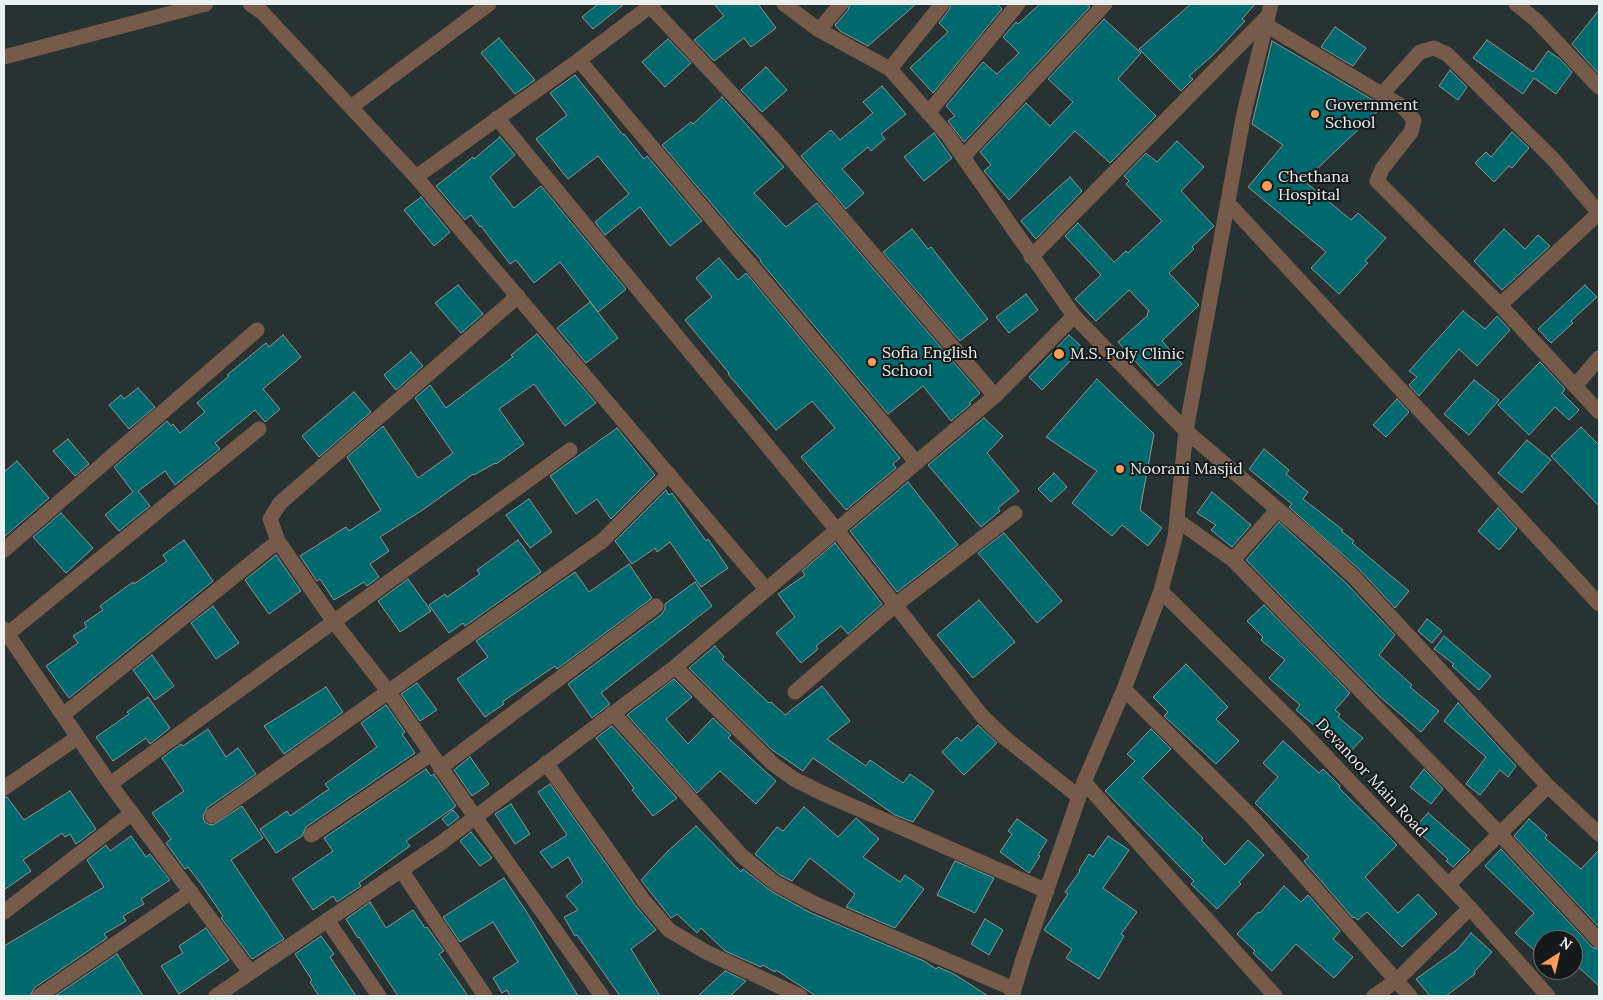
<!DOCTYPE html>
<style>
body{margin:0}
#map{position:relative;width:1603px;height:1000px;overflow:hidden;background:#293232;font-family:Lora,serif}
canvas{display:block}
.frame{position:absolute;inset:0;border:5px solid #eaefef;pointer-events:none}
.north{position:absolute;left:1533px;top:930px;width:50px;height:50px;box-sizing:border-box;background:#151919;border:1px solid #6a6f6f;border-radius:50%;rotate:35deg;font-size:14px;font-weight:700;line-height:20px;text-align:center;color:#eaefef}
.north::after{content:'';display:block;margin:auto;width:18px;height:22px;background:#fe9c57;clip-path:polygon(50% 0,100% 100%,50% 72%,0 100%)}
</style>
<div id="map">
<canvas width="1603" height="1000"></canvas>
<div class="frame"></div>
<div class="north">N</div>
</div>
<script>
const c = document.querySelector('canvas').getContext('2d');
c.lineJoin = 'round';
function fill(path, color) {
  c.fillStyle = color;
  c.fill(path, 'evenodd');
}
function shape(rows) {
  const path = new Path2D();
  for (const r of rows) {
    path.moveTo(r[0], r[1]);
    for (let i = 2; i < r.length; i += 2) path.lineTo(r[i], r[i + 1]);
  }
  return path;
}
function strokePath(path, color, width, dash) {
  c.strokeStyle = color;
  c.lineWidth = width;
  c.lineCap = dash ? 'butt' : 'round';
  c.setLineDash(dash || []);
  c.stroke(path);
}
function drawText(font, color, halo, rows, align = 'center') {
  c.font = font + ' Lora,serif';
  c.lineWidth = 4;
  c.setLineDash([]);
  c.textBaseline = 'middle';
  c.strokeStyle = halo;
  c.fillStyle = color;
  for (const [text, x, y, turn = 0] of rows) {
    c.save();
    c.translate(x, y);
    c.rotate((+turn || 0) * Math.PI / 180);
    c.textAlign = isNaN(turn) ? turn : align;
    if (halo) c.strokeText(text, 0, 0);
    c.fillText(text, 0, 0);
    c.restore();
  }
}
const building = shape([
 [598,4,624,4,593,29,582,17,598,4],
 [714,4,758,4,776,28,751,47,744,38,714,61,694,40,724,16,714,4],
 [850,4,916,4,868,46,840,31,835,25,848,10,850,4],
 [951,4,997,4,1002,9,933,93,910,68,948,32,939,23,949,10,951,4],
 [1040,4,1086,4,1090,7,964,142,948,121,955,116,946,106,983,62,997,74,1019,53,1003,37,1016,22,1018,24,1040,4],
 [1191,4,1255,4,1242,19,1245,21,1230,37,1213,55,1189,76,1193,79,1181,91,1139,49,1191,4],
 [1599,10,1599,74,1572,44,1599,10],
 [1104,19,1141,53,1118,79,1156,116,1110,163,1075,131,1009,200,984,171,991,165,980,152,1026,103,1050,126,1073,102,1048,79,1104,19],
 [1335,27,1366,48,1353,66,1321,47,1335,27],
 [499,38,535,80,515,94,481,53,499,38],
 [668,39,691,63,665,87,642,62,668,39],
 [1487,40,1533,72,1548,51,1560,59,1572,72,1556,94,1534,78,1523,94,1473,58,1487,40],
 [1272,41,1383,106,1304,181,1351,220,1358,213,1386,238,1365,261,1368,263,1339,294,1311,268,1326,252,1248,187,1283,145,1252,124,1272,41],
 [766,67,787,90,762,112,741,90,766,67],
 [1450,70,1467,87,1458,100,1439,86,1450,70],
 [575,75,623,135,624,134,644,159,647,156,702,221,670,246,640,207,605,235,595,222,629,194,598,156,568,179,536,139,567,115,550,93,575,75],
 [882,86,906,114,881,134,885,139,871,151,868,147,842,169,864,193,846,209,801,156,831,130,840,140,873,113,863,102,882,86],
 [722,97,784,167,754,193,786,227,817,203,980,393,969,403,971,404,951,421,923,386,888,414,760,261,761,260,738,235,662,145,691,122,693,124,722,97],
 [1512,132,1529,148,1512,168,1509,166,1494,182,1475,163,1486,152,1491,157,1512,132],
 [934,133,952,158,924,181,904,157,934,133],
 [500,137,515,155,490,177,514,208,541,186,626,289,598,312,560,262,534,283,516,260,510,264,481,226,480,227,471,215,465,220,436,186,473,157,474,159,500,137],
 [1177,141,1204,167,1181,191,1214,226,1192,247,1194,249,1169,273,1199,305,1162,341,1182,364,1158,386,1118,342,1148,315,1147,314,1149,311,1129,290,1096,321,1075,299,1101,275,1065,236,1078,223,1114,262,1126,251,1128,253,1162,221,1126,184,1129,181,1124,176,1146,153,1157,162,1177,141],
 [1070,177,1082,191,1036,239,1021,221,1070,177],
 [421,197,450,232,434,246,404,210,421,197],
 [912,229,928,249,931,247,988,319,960,341,883,252,912,229],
 [1504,229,1525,249,1538,235,1550,246,1502,290,1474,261,1504,229],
 [719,258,738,280,746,273,900,458,893,464,896,468,846,510,801,457,835,428,812,401,776,430,728,374,729,373,685,320,712,297,696,278,719,258],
 [458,285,483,314,461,333,435,303,458,285],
 [1585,285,1597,297,1571,321,1573,323,1551,343,1538,329,1585,285],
 [1026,294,1038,310,1009,333,996,317,1026,294],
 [590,302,618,338,586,363,557,328,590,302],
 [1463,311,1485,329,1497,316,1510,330,1477,366,1459,349,1419,396,1409,385,1417,377,1409,371,1463,311],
 [537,334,596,403,565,426,534,384,499,409,524,444,496,464,495,463,474,475,473,474,424,509,380,537,389,551,370,564,379,577,367,586,364,582,334,600,320,579,317,581,300,556,346,527,349,531,381,510,347,457,383,426,418,478,453,453,415,398,430,385,446,408,513,357,511,355,537,334],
 [283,335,301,357,263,389,280,409,265,422,255,410,215,443,220,449,175,485,165,471,138,491,150,506,119,531,105,515,133,492,114,467,167,421,171,426,173,424,180,433,205,412,197,403,229,376,227,375,266,343,269,347,283,335],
 [1069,335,1083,348,1042,390,1029,377,1069,335],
 [411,352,423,366,396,390,384,375,411,352],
 [1540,362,1565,389,1562,393,1579,410,1569,420,1555,407,1529,435,1498,405,1540,362],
 [1097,379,1154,434,1140,510,1162,528,1148,546,1122,525,1112,536,1072,503,1097,471,1046,437,1097,379],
 [1474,380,1499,400,1469,435,1444,414,1474,380],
 [138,388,155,407,129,429,109,405,121,395,124,399,138,388],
 [354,392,371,412,319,457,302,436,354,392],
 [1397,399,1409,412,1386,437,1373,425,1397,399],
 [984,418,1003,436,987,453,1019,491,998,508,1000,511,981,527,928,465,984,418],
 [1581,427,1599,445,1599,506,1551,456,1581,427],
 [617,428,655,475,611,519,597,499,576,514,550,476,617,428],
 [68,439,89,464,75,476,53,451,68,439],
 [1527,440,1551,460,1522,493,1498,473,1527,440],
 [1264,449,1289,470,1286,474,1308,492,1303,499,1343,530,1341,531,1354,541,1352,543,1409,591,1395,608,1359,569,1289,507,1292,504,1249,469,1264,449],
 [17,461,49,498,4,537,4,472,17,461],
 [1054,473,1067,487,1051,502,1038,489,1054,473],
 [908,482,958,545,897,592,850,531,908,482],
 [666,490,669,495,672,493,706,541,708,539,728,568,701,587,670,542,657,552,655,548,632,564,615,541,666,490],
 [1212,492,1251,525,1232,547,1211,530,1216,525,1197,513,1212,492],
 [529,499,552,532,530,548,506,515,529,499],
 [1498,508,1517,529,1499,550,1478,531,1498,508],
 [61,513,93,548,66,573,33,537,61,513],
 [1279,522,1346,583,1395,635,1379,655,1412,685,1410,687,1439,711,1421,732,1379,696,1246,560,1279,522],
 [1004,533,1062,601,1037,623,978,553,1004,533],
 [184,540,213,581,69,698,46,666,78,643,73,636,87,627,84,623,103,610,100,606,133,582,134,584,167,561,163,555,184,540],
 [518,540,541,572,465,626,463,623,449,633,429,605,445,594,447,597,480,574,477,570,518,540],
 [835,543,882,604,848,634,841,626,816,646,818,649,801,663,776,633,795,617,778,594,805,575,802,571,835,543],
 [276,555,301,591,269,614,245,580,276,555],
 [629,564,652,598,557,669,555,666,502,702,504,704,485,717,457,679,488,657,476,641,575,572,589,592,629,564],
 [408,579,431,611,400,632,378,601,408,579],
 [695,582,712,606,601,693,610,704,592,718,568,684,662,614,665,609,665,604,695,582],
 [979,600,1015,642,973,678,937,635,979,600],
 [1264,605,1350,693,1335,710,1340,714,1338,717,1363,738,1348,754,1296,710,1300,705,1269,678,1285,660,1261,640,1263,637,1247,621,1264,605],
 [213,606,239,643,216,659,191,623,213,606],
 [1427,619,1442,631,1432,643,1418,631,1427,619],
 [1444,636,1491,676,1479,690,1452,666,1454,664,1434,649,1444,636],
 [715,646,724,657,722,659,769,703,771,702,785,715,822,686,850,721,827,739,866,766,870,760,903,783,910,774,934,791,913,822,895,815,813,758,803,771,771,749,689,668,715,646],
 [152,655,174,686,155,700,133,670,152,655],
 [1186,664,1228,707,1216,719,1239,741,1216,764,1164,716,1168,712,1153,697,1186,664],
 [674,679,692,697,666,719,688,744,713,718,731,735,728,738,776,781,756,804,720,771,697,793,627,715,674,679],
 [417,683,437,710,420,721,401,694,417,683],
 [326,687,343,712,284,754,264,726,326,687],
 [148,697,170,728,150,744,146,738,113,761,96,737,129,714,127,712,148,697],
 [1458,703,1516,766,1508,777,1500,770,1480,795,1466,784,1486,757,1444,721,1458,703],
 [386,705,405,732,402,734,415,753,306,827,302,836,276,853,260,829,287,811,290,816,329,789,325,784,377,747,361,723,386,705],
 [978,725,997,743,964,775,942,752,957,737,961,741,978,725],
 [612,726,677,798,653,816,632,790,634,788,596,738,612,726],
 [208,729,226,757,238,748,256,774,207,808,203,816,204,821,208,824,213,825,242,806,263,838,231,860,284,939,252,959,221,918,223,916,201,884,188,867,185,869,166,843,171,839,152,813,184,791,162,758,181,744,183,746,208,729],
 [1151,729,1171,749,1142,778,1203,838,1201,840,1225,865,1248,840,1264,855,1239,882,1241,884,1217,909,1191,884,1194,881,1105,791,1135,761,1127,754,1151,729],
 [1283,741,1319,773,1323,769,1340,786,1339,788,1397,845,1365,877,1398,913,1418,894,1437,914,1402,947,1367,912,1358,920,1354,917,1353,918,1304,861,1309,857,1255,803,1278,777,1263,763,1283,741],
 [470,757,489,784,472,796,454,770,470,757],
 [426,769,431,776,434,774,435,776,456,806,406,841,410,846,359,883,361,886,337,902,333,896,313,910,292,879,333,851,324,838,426,769],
 [1424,769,1443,789,1431,804,1410,787,1424,769],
 [550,784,636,906,656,930,631,949,660,996,620,996,577,935,575,936,564,917,578,910,566,896,583,882,568,857,552,868,540,852,567,835,538,792,550,784],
 [70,791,96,829,76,844,70,834,65,837,62,833,23,860,31,871,4,890,4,797,7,797,24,820,70,791],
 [511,804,530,834,515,844,495,814,511,804],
 [804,807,838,837,856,818,879,839,863,857,900,882,905,875,924,889,895,928,846,907,855,894,810,858,792,881,780,875,755,854,777,827,783,831,804,807],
 [453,810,459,817,448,826,442,819,453,810],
 [1428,813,1470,850,1453,867,1446,861,1448,859,1414,828,1428,813],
 [1017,819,1047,840,1038,855,1040,856,1029,873,1000,852,1012,834,1008,831,1017,819],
 [1529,819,1547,835,1545,838,1581,869,1599,850,1599,927,1514,836,1529,819],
 [696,826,741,872,743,869,771,891,811,913,924,961,936,969,938,967,954,974,988,996,816,996,776,970,775,972,763,965,761,967,725,951,701,928,697,933,677,914,671,918,641,880,668,851,696,826],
 [471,832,492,858,480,866,460,841,471,832],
 [131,836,146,857,150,854,170,880,141,899,144,904,123,916,126,921,104,934,107,938,34,988,30,996,4,996,4,946,104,887,87,860,106,845,110,851,131,836],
 [1108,836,1129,850,1103,888,1137,912,1121,934,1124,936,1099,979,1066,958,1072,949,1044,930,1068,894,1065,892,1080,871,1079,870,1089,854,1093,857,1108,836],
 [1501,849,1592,947,1599,950,1599,986,1573,962,1573,940,1543,940,1543,958,1515,933,1534,913,1485,866,1501,849],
 [955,861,994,878,975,913,937,895,955,861],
 [504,878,526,911,578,996,510,996,507,990,502,993,493,978,518,962,493,922,460,942,443,917,504,878],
 [1284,886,1301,902,1308,895,1340,931,1333,939,1353,957,1334,978,1296,944,1272,971,1253,953,1255,951,1237,934,1258,912,1260,913,1284,886],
 [370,902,386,928,413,910,425,928,427,927,444,951,439,954,468,996,398,996,359,937,358,938,346,919,370,902],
 [985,919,1003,930,989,955,971,944,985,919],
 [206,928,229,960,179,994,161,966,183,953,179,946,206,928],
 [1471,933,1492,952,1474,972,1475,974,1446,996,1430,996,1416,979,1458,949,1471,933],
 [321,936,334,954,330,957,356,996,319,996,310,982,312,980,295,954,321,936],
 [117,954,143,996,55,996,117,954],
 [725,971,746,981,730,996,698,996,725,971]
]);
fill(building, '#00696d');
strokePath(building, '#8d9898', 1);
strokePath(shape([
 [250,4,262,12,416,177,766,589],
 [784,4,819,30,890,69,947,134,1074,316,1186,431,1323,548,1353,576,1548,786,1599,834],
 [1516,4,1536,20,1599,87],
 [650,6,774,139,995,396],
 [1266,25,1403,107,1414,120,1411,132,1382,169,1377,181,1500,305,1599,412],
 [819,30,841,4],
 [4,57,206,4],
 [579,60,916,462],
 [890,69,942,4],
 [1382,94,1420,52,1434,48,1447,54,1554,160,1599,213,1500,305],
 [351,107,489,4],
 [928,113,1018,4],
 [497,118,836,529,982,716,1005,738,1079,797],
 [963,157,1105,4],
 [416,177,579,60,653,4],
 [1228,203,1599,604],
 [1031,257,1267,17],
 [518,296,280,503,270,519,278,541,334,622,388,691,475,817,602,996],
 [1575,386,1599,358],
 [1177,520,1233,560,1500,834,1599,941],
 [4,550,257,330],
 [1233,560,1278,509],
 [1161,591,1299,728,1470,908,1548,996],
 [4,629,110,784,250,972],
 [4,637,259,429],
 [675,667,773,764,794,779,822,793,1047,891],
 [1124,689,1253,818,1410,996],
 [795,692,894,606,1015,513],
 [613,713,742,856,775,883,815,904,1014,989],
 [63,715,278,541],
 [546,763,644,901,669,930,706,952,800,996],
 [440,768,656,606],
 [1084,782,1275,996],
 [110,784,570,450],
 [4,788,78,737],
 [212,816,602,541,669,474],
 [311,835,431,754],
 [401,870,485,996],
 [1448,885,1548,786],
 [4,912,132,813],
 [327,920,379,996],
 [39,996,191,892],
 [216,996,441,843,675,667,995,396,1074,316],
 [1012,996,1024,956,1084,782,1124,689,1161,591,1175,537,1186,431,1244,113,1271,4],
 [1374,996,1396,981,1470,908]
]), '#775b4a', 15);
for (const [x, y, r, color] of [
 [1315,114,5,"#fe9c57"],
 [1267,186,6,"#fe9c57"],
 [1059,354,6,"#fe9c57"],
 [872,362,5,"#fe9c57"],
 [1120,469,5,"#fe9c57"]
]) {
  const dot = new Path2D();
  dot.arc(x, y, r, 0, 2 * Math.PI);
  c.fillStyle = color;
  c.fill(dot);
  strokePath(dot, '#151919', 2);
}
drawText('16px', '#eaefef', '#151919', [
 ["Government",1325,105],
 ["School",1325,123],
 ["Chethana",1278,177],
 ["Hospital",1278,195],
 ["Sofia English",882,353],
 ["School",882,371],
 ["M.S. Poly Clinic",1070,354],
 ["Noorani Masjid",1130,469]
], 'left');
drawText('16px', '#eaefef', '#151919', [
 ["Devanoor Main Road",1371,778,47]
]);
</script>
